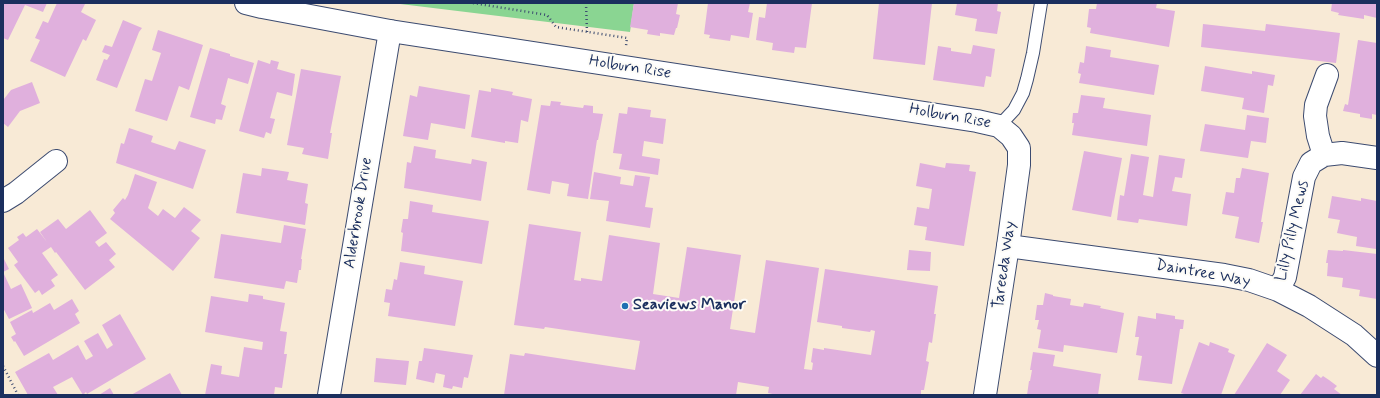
<!DOCTYPE html>
<style>
body{margin:0}
#map{position:relative;width:1380px;height:398px;overflow:hidden;background:#f8ead6;font-family:Mynerve,sans-serif}
canvas{display:block}
.frame{position:absolute;inset:0;border:4px solid #1b2f5e;pointer-events:none}
</style>
<div id="map">
<canvas width="1380" height="398"></canvas>
<div class="frame"></div>
</div>
<script>
const c = document.querySelector('canvas').getContext('2d');
c.lineJoin = 'round';
function fill(path, color) {
  c.fillStyle = color;
  c.fill(path, 'evenodd');
}
function shape(rows) {
  const path = new Path2D();
  for (const r of rows) {
    path.moveTo(r[0], r[1]);
    for (let i = 2; i < r.length; i += 2) path.lineTo(r[i], r[i + 1]);
  }
  return path;
}
function strokePath(path, color, width, dash) {
  c.strokeStyle = color;
  c.lineWidth = width;
  c.lineCap = dash ? 'butt' : 'round';
  c.setLineDash(dash || []);
  c.stroke(path);
}
function drawText(font, color, halo, rows, align = 'center') {
  c.font = font + ' Mynerve,sans-serif';
  c.lineWidth = 4;
  c.setLineDash([]);
  c.textBaseline = 'middle';
  c.strokeStyle = halo;
  c.fillStyle = color;
  for (const [text, x, y, turn = 0] of rows) {
    c.save();
    c.translate(x, y);
    c.rotate((+turn || 0) * Math.PI / 180);
    c.textAlign = isNaN(turn) ? turn : align;
    if (halo) c.strokeText(text, 0, 0);
    c.fillText(text, 0, 0);
    c.restore();
  }
}
fill(shape([
 [392,3,634,3,630,32]
]), '#8ad592');
fill(shape([
 [3,3,47,3,43,12,25,5,8,40,3,38],
 [57,3,84,3,85,4,81,12,96,20,86,41,83,39,65,77,30,61,40,40,35,38,43,21,48,23],
 [634,3,678,3,676,14,680,15,677,28,676,28,674,35,660,33,660,36,647,34,648,30,630,27],
 [708,3,750,3,748,12,753,13,749,38,731,35,730,41,709,38,710,35,704,34],
 [767,3,812,3,806,48,795,47,794,53,772,50,773,43,756,40,759,17,765,18],
 [879,3,932,3,925,65,873,59],
 [957,3,998,3,997,11,1001,12,997,34,975,31,977,19,955,15],
 [1097,3,1157,3,1156,8,1175,11,1169,47,1090,33,1091,28,1087,27,1089,9,1096,9],
 [1332,3,1377,3,1377,18,1364,15,1364,19,1338,15,1339,13,1331,11],
 [123,20,142,28,139,32,117,88,96,80,104,59,107,60,110,55,102,52,105,45,112,47],
 [1203,24,1265,31,1266,24,1340,33,1336,63,1201,47],
 [158,30,203,45,189,90,179,86,167,121,135,111,145,79,152,81,161,53,152,50],
 [1358,40,1377,43,1377,115,1372,114,1372,119,1360,117,1360,114,1343,111,1345,104,1348,105],
 [973,45,995,49,991,77,986,76,984,87,933,80,938,46,951,48,951,51,971,54],
 [1086,46,1111,50,1110,57,1159,65,1154,95,1079,83,1081,74,1078,73,1080,62,1084,63],
 [210,48,230,54,230,56,254,63,248,84,228,78,221,104,226,106,222,120,216,119,215,124,190,117],
 [258,60,270,64,271,60,279,62,277,69,295,74,292,96,277,92,270,118,275,119,271,134,266,132,264,138,239,131],
 [1205,66,1252,74,1252,71,1275,75,1273,86,1268,85,1264,113,1242,109,1244,98,1201,91],
 [301,69,341,76,330,133,332,133,328,159,302,154,304,148,287,145],
 [32,82,40,103,20,111,8,127,3,123,3,98,4,99,11,90],
 [419,86,470,95,465,129,431,123,428,140,403,136,410,95,417,97],
 [491,88,513,92,512,95,532,99,528,122,521,120,518,143,505,141,505,143,471,137,479,90,491,92],
 [1081,95,1105,98,1103,108,1151,115,1147,146,1072,135,1074,123,1072,123,1073,113,1078,113],
 [551,101,561,102,560,105,583,108,584,105,593,106,593,113,603,114,598,140,597,140,588,199,567,196,569,184,552,181,550,194,527,190,541,105,550,106],
 [628,107,651,110,650,117,666,119,663,144,644,141,642,156,660,159,658,175,619,169,622,154,613,153,619,113,627,114],
 [1247,115,1269,118,1266,143,1251,141,1248,158,1200,151,1205,124,1245,130],
 [129,128,153,136,151,142,175,150,179,141,206,150,193,189,116,163,121,143,124,144],
 [414,146,436,150,435,158,471,164,472,159,487,162,481,201,404,188,407,162,411,163],
 [1084,151,1122,158,1111,217,1072,210],
 [1131,154,1149,157,1143,195,1153,197,1159,155,1185,159,1182,178,1175,177,1172,191,1191,194,1187,226,1139,219,1138,223,1117,220,1120,195,1124,196],
 [920,163,945,168,946,163,970,165,969,171,976,172,964,246,925,240,927,227,914,225,917,207,929,209,932,189,916,186],
 [262,168,289,172,287,180,308,184,305,203,308,204,305,225,236,213,243,173,261,176],
 [1242,168,1269,173,1261,222,1263,222,1259,243,1235,238,1239,217,1222,214,1226,192,1234,193,1236,178,1240,178],
 [594,172,621,177,620,184,633,186,635,175,650,177,645,207,653,208,650,228,606,221,609,201,590,199],
 [135,174,157,182,148,208,158,216,163,209,175,218,184,207,201,220,191,231,200,238,173,271,110,219,115,213,113,210,123,198,125,200,128,195],
 [1332,196,1361,201,1361,198,1377,201,1376,249,1356,246,1357,237,1337,233,1340,220,1328,218],
 [410,201,433,205,432,212,489,221,482,264,401,251,403,233,401,232,403,219,408,219],
 [90,210,107,233,95,242,99,247,106,242,116,254,109,260,115,267,85,290,56,252,55,253,51,247,42,253,58,275,51,280,55,286,42,295,39,290,35,293,14,265,18,262,8,248,19,240,17,237,23,233,26,237,37,229,47,242,40,232,58,219,66,229],
 [529,224,581,232,574,280,581,281,581,278,602,281,609,235,660,243,653,294,679,298,687,247,741,255,730,329,755,333,766,260,819,268,804,369,812,370,813,363,811,362,813,348,824,350,824,348,871,355,875,331,871,330,870,332,842,328,842,326,817,322,825,269,938,286,934,314,936,314,932,343,929,342,926,361,929,362,924,390,921,390,921,395,777,395,768,393,769,387,738,382,736,395,504,395,510,354,524,356,525,353,635,370,640,341,545,327,544,329,514,325],
 [284,225,306,229,301,259,302,259,301,270,299,270,297,283,286,281,284,289,214,278,221,234,281,243],
 [909,250,931,252,930,271,907,270],
 [1328,250,1343,251,1343,250,1377,254,1377,299,1359,296,1360,290,1342,287,1343,278,1327,276,1328,263,1326,263],
 [3,257,9,269,3,272],
 [400,262,425,266,424,274,463,281,455,326,388,316,390,303,384,302,386,289,392,290,394,279,397,280],
 [3,272,11,289,21,284,32,308,9,319,3,308],
 [1045,293,1053,295,1053,296,1071,299,1070,305,1083,307,1084,303,1101,306,1100,308,1124,313,1117,353,1064,345,1063,352,1038,348,1041,330,1037,329,1039,320,1035,320,1037,305,1043,305],
 [249,294,263,296,263,299,285,303,280,331,287,332,284,354,287,354,282,388,275,387,274,395,205,395,211,364,222,366,221,374,239,377,244,347,262,350,263,342,205,332,211,296,248,302],
 [72,299,79,311,75,314,80,323,24,356,15,341,14,342,11,337,16,334,10,322,32,310,33,313,50,303,54,310],
 [1156,313,1175,316,1175,319,1184,320,1183,329,1180,329,1172,384,1138,380,1142,356,1136,355,1139,337,1135,337,1138,316,1156,319],
 [120,314,146,359,87,394,86,392,83,395,72,377,53,387,58,395,28,395,15,372,49,353,53,360,78,345,86,360,93,356,84,341,98,333,107,349,113,345,102,325],
 [1199,342,1209,346,1210,342,1229,349,1228,352,1235,355,1221,395,1187,395,1181,393],
 [1267,343,1287,355,1277,371,1290,380,1280,395,1234,395],
 [424,348,473,355,468,378,464,377,462,388,453,386,452,389,443,387,445,375,436,373,434,383,416,379,419,361,422,361],
 [1033,352,1055,355,1053,366,1101,374,1098,395,1027,395,1029,381,1030,381,1032,370,1030,370],
 [376,358,409,361,406,385,374,382],
 [170,373,182,395,131,395],
 [1316,374,1321,378,1323,376,1329,380,1337,386,1334,389,1342,395,1300,395],
 [110,388,114,395,99,395]
]), '#e0b0dd');
const lane = shape([
 [999,126,1014,110,1023,93,1027,79,1033,53,1041,3]
]);
const street = shape([
 [1324,155,1318,136,1315,116,1316,105,1327,75],
 [3,201,16,193,56,161],
 [1008,246,1224,275,1249,280,1278,290,1309,306,1354,335,1377,356],
 [1278,290,1285,277,1304,177,1311,163,1324,155,1342,153,1377,158],
 [329,395,390,31]
]);
const secondary = shape([
 [246,3,262,7,390,31,977,121,999,126,1011,136,1019,148,1019,165,1008,246,985,395]
]);
strokePath(lane, '#3c4b70', 14);
strokePath(street, '#3c4b70', 24);
strokePath(secondary, '#3c4b70', 24);
strokePath(shape([
 [473,3,547,15,556,27,627,38,626,46],
 [586,3,587,32],
 [3,366,18,395]
]), '#3c4b70', 2.5, [1, 3]);
strokePath(lane, '#fff', 12);
strokePath(street, '#fff', 22);
strokePath(secondary, '#fff', 22);
for (const [x, y, r, color] of [
 [625,306,4,"#1f6fb2"]
]) {
  const dot = new Path2D();
  dot.arc(x, y, r, 0, 2 * Math.PI);
  c.fillStyle = color;
  c.fill(dot);
  strokePath(dot, '#fdfcf7', 1.5);
}
drawText('16px', '#1b2f5e', '#fdfcf7', [
 ["Holburn Rise",630,68,9],
 ["Holburn Rise",950,117,10],
 ["Alderbrook Drive",359,213,-81],
 ["Lilly Pilly Mews",1293,231,-77],
 ["Tareeda Way",1005,265,-82],
 ["Daintree Way",1203,274,10]
]);
drawText('bold 16px', '#1b2f5e', '#fdfcf7', [
 ["Seaviews Manor",633,306]
], 'left');
</script>
